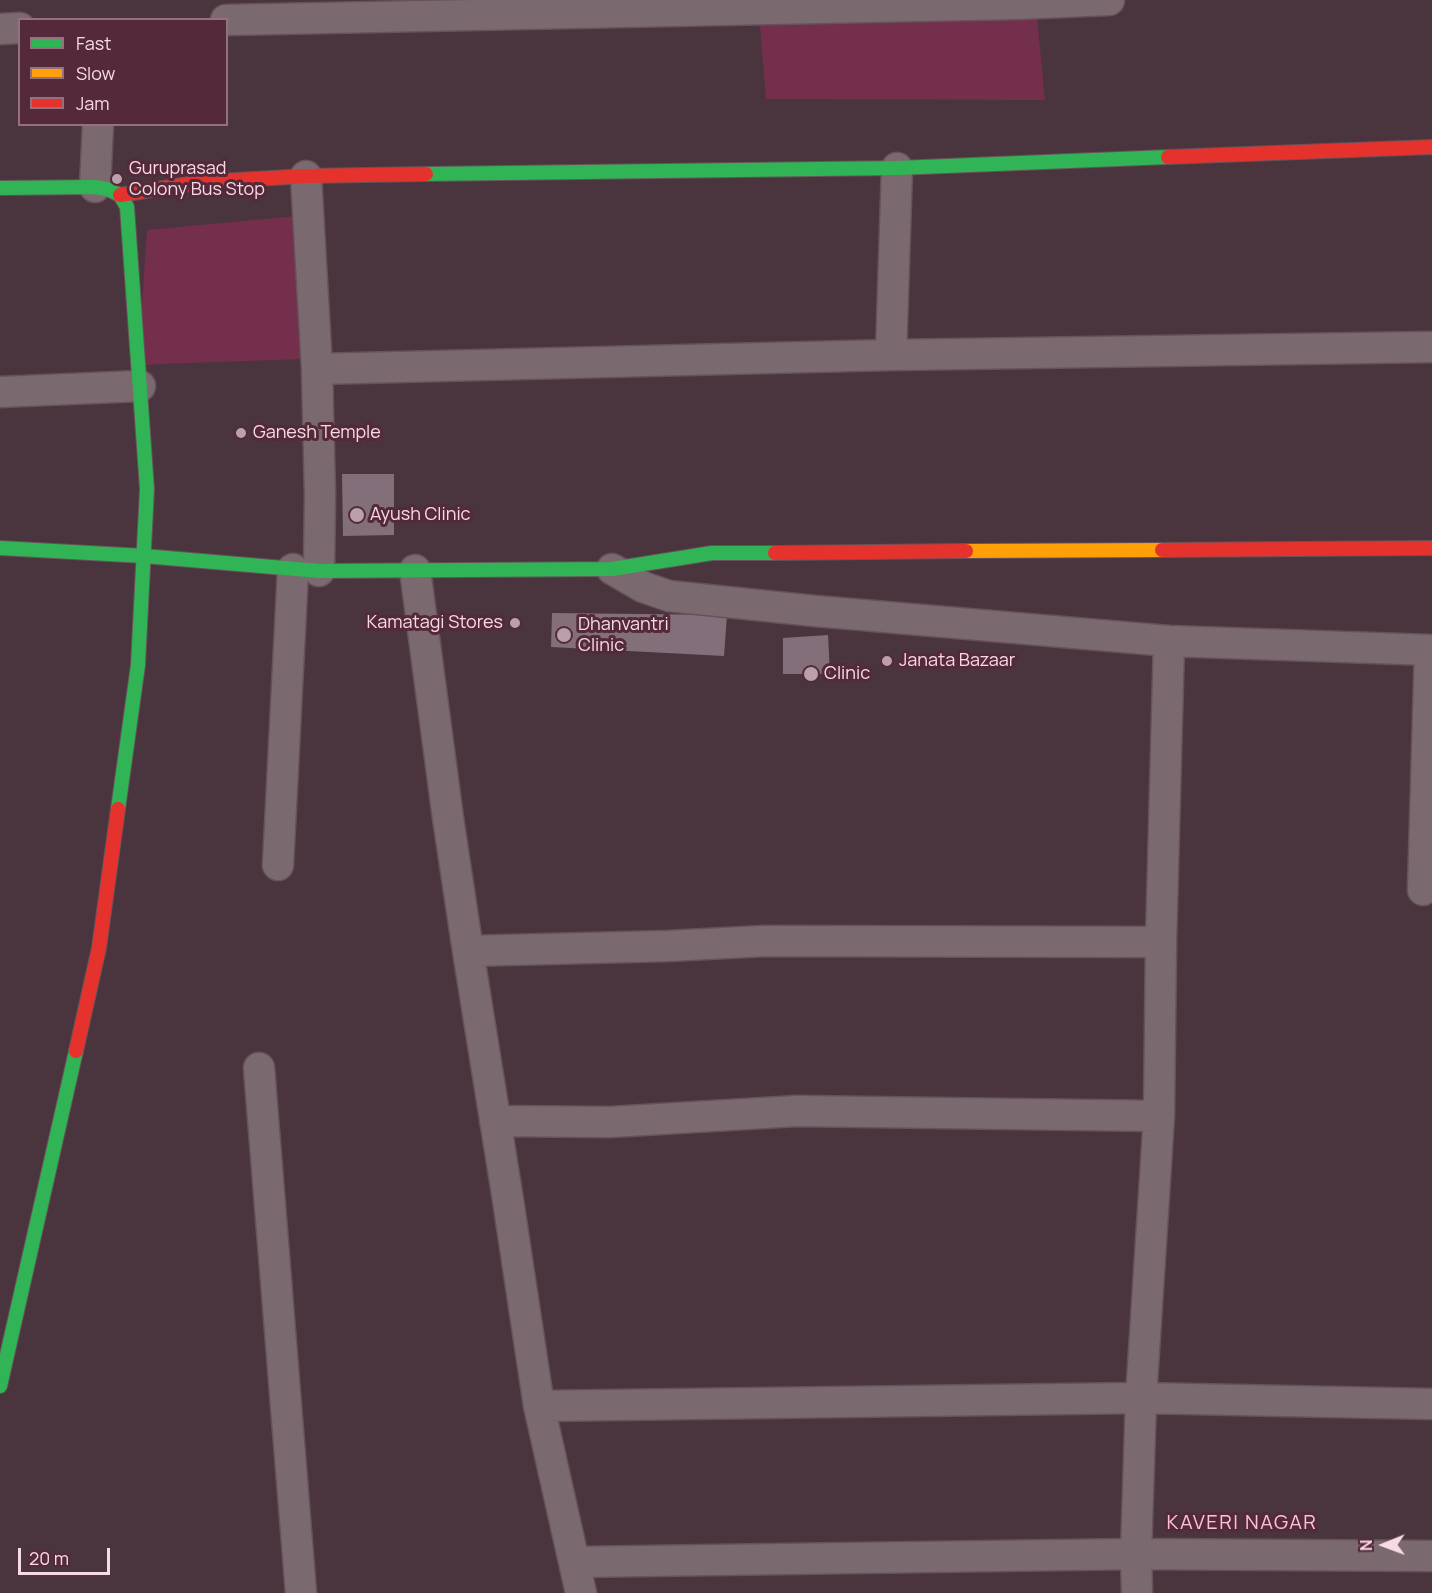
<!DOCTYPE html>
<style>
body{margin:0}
#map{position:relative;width:1432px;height:1593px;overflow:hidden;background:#4a343d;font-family:Manrope,sans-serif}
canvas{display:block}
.legend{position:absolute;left:18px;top:18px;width:210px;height:108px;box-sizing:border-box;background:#542a3b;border:2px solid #95707f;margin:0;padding:8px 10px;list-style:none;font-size:18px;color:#f7dae4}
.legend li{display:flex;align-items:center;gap:12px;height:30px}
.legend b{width:30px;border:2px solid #95707f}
.north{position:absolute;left:1354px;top:1515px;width:60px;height:60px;-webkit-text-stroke:4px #542a3b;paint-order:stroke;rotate:269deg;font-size:16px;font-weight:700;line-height:24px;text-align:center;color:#f7dae4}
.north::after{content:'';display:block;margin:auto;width:21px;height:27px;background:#f7dae4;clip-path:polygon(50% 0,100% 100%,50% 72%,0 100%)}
.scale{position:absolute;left:18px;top:1548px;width:92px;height:27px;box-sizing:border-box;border:3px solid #f7dae4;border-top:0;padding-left:8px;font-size:18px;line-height:21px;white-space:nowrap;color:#f7dae4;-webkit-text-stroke:4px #542a3b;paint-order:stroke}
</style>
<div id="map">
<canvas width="1432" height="1593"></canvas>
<ul class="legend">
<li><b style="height:8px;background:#30b455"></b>Fast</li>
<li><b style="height:8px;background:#ff9f0a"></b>Slow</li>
<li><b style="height:8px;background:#e5322d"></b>Jam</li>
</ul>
<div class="north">N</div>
<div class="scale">20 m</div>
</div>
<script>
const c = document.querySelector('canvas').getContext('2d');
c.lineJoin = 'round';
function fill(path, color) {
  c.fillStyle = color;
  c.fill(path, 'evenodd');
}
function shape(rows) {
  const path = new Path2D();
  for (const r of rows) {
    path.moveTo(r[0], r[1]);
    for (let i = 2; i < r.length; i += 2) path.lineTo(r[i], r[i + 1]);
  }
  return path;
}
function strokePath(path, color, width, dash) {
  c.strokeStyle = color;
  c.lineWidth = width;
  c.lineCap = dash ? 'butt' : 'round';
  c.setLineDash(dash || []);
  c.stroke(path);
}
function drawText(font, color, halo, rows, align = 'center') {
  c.font = font + ' Manrope,sans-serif';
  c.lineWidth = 6;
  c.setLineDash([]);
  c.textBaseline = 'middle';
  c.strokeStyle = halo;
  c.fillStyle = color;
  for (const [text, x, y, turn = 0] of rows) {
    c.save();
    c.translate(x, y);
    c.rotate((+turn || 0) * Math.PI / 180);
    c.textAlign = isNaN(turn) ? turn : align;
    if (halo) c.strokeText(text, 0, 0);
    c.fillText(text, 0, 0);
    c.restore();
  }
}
fill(shape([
 [759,14,1037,16,1045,100,766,99],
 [297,216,304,359,160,364,138,366,147,230]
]), '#742f4d');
fill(shape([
 [342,474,394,474,394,535,343,536],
 [552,613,727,615,724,656,551,647],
 [828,635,830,674,783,674,783,638]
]), '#826f7a');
const street = shape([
 [226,20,1017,4,1109,0],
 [0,29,20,28],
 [306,176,317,369,891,355,1432,347],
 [95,187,98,124],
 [891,355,897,168],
 [317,369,320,495,319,571],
 [0,392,140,386],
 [612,569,643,587,669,596,815,611,1169,641,1432,650],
 [415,570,448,818,468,951,508,1200,539,1406,581,1593],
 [278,865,293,569],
 [1423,890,1430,650],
 [468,951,668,946,765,941,1161,942],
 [259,1068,301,1593],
 [495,1121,610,1122,797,1111,1159,1116],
 [539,1406,1141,1398,1432,1404],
 [574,1562,1136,1554,1432,1556],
 [1137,1593,1136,1554,1141,1398,1159,1116,1161,942,1169,641]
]);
const fast = shape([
 [426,174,897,168,1168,157],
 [0,188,95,187,107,189,120,195,127,207,147,489,138,665,118,809],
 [0,548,144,556,319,571,612,569,712,553,775,553],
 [0,1386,76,1051]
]);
const slow = shape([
 [966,551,1162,550]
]);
const jam = shape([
 [1168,157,1432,147],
 [120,195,202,182,306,176,426,174],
 [1162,550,1432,548],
 [775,553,966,551],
 [76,1051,99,948,118,809]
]);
strokePath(street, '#67525a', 33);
strokePath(fast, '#67525a', 16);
strokePath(slow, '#67525a', 16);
strokePath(jam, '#67525a', 16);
strokePath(street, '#7a6a70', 30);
strokePath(fast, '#30b455', 14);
strokePath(slow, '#ff9f0a', 14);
strokePath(jam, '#e5322d', 14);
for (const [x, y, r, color] of [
 [117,179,6,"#baa0aa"],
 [241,433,6,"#baa0aa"],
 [357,515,8,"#baa0aa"],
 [515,623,6,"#baa0aa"],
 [564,635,8,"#baa0aa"],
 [887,661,6,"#baa0aa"],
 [811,674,8,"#baa0aa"]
]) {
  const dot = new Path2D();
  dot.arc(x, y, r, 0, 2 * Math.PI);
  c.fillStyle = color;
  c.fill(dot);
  strokePath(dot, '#542a3b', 2);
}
drawText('18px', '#f7dae4', '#542a3b', [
 ["Guruprasad",129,169],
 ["Colony Bus Stop",129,190],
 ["Ganesh Temple",253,433],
 ["Ayush Clinic",370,515],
 ["Kamatagi Stores",503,623,"right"],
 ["Dhanvantri",578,625],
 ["Clinic",578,646],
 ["Janata Bazaar",899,661],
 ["Clinic",824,674]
], 'left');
c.letterSpacing = '1.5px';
drawText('20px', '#f9c2d6', '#542a3b', [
 ["KAVERI NAGAR",1242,1523]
]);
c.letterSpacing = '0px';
</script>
